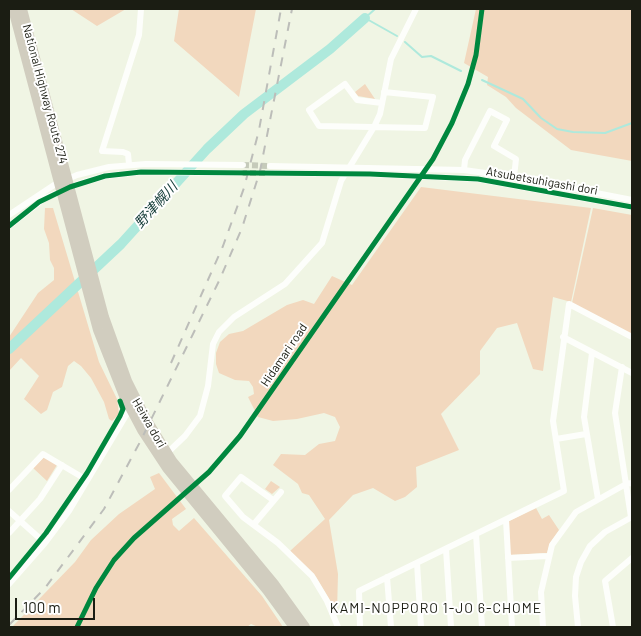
<!DOCTYPE html>
<meta charset="utf-8">
<style>
body{margin:0}
#map{position:relative;width:641px;height:636px;overflow:hidden;background:#f0f5e4;font-family:Barlow,sans-serif}
canvas{display:block}
.frame{position:absolute;inset:0;border:10px solid #1b1d13;pointer-events:none}
.scale{position:absolute;left:15px;top:598px;width:80px;height:22px;box-sizing:border-box;border:2px solid #1b1d13;border-top:0;padding-left:6px;font-size:15px;line-height:18px;white-space:nowrap;color:#1b1d13;-webkit-text-stroke:4px #fff;paint-order:stroke}
</style>
<div id="map">
<canvas width="641" height="636"></canvas>
<div class="frame"></div>
<div class="scale">100 m</div>
</div>
<script>
const c = document.querySelector('canvas').getContext('2d');
c.lineJoin = 'round';
function fill(path, color) {
  c.fillStyle = color;
  c.fill(path, 'evenodd');
}
function shape(rows) {
  const path = new Path2D();
  for (const r of rows) {
    path.moveTo(r[0], r[1]);
    for (let i = 2; i < r.length; i += 2) path.lineTo(r[i], r[i + 1]);
  }
  return path;
}
function strokePath(path, color, width, dash) {
  c.strokeStyle = color;
  c.lineWidth = width;
  c.lineCap = dash ? 'butt' : 'round';
  c.setLineDash(dash || []);
  c.stroke(path);
}
function drawText(font, color, halo, rows, align = 'center') {
  c.font = font + ' Barlow,"Noto Sans JP",sans-serif';
  c.lineWidth = 4;
  c.setLineDash([]);
  c.textBaseline = 'middle';
  c.strokeStyle = halo;
  c.fillStyle = color;
  for (const [text, x, y, turn = 0] of rows) {
    c.save();
    c.translate(x, y);
    c.rotate((+turn || 0) * Math.PI / 180);
    c.textAlign = isNaN(turn) ? turn : align;
    if (halo) c.strokeText(text, 0, 0);
    c.fillText(text, 0, 0);
    c.restore();
  }
}
fill(shape([
 [71,9,126,9,97,26],
 [179,9,256,9,239,97,174,41],
 [476,9,632,9,632,161,571,150,516,108,506,97,487,85,488,77,464,63],
 [365,84,375,99,358,96,355,92],
 [421,187,591,208,571,302,553,297,543,371,533,369,517,323,497,328,480,351,480,374,441,414,459,450,416,467,417,487,405,497,395,501,373,488,353,495,329,520,338,574,337,612,316,577,290,551,325,519,309,495,302,493,298,484,273,465,281,454,305,455,319,444,335,441,340,427,335,417,324,413,297,419,273,421,258,417,248,397,254,394,253,387,249,381,235,380,219,373,216,364,216,353,220,342,229,334,243,331,287,305,303,300,314,304,332,276,352,285],
 [45,208,53,208,99,362,117,399,119,414,112,421,109,419,104,402,91,378,81,366,74,361,68,366,62,387,53,392,47,410,41,414,24,399,39,376,21,358,9,371,9,337,38,293,54,280,54,268,50,260,49,243,44,229],
 [593,208,632,215,632,335,572,303],
 [44,457,57,465,47,481,33,468],
 [159,473,186,509,172,519,173,525,179,531,194,518,262,596,283,627,258,627,251,624,247,627,12,627,75,562,91,540,119,514,155,489,150,477],
 [271,481,280,487,272,494,265,489],
 [536,508,542,519,549,515,559,530,550,543,547,553,510,555,509,521]
]), '#f2d8be');
strokePath(shape([
 [375,9,365,18,397,36],
 [405,42,422,57,431,56,461,71],
 [482,80,523,99,541,118,557,129,573,132,605,133,632,123]
]), '#aee9dc', 2);
strokePath(shape([
 [9,349,121,244,207,149,244,114,330,49,365,18]
]), '#aee9dc', 10);
strokePath(shape([
 [243,165,270,166],
 [241,173,267,173]
]), '#c5caba', 6, [6, 3]);
strokePath(shape([
 [382,103,357,100,345,84,309,110,319,126,425,128,433,97,384,92],
 [129,164,128,154,123,152,102,151,139,35,141,9],
 [270,166,464,170,514,177,632,200],
 [464,170,465,160,490,111,507,120,494,146,516,159,514,177],
 [267,173,370,174,478,179,632,207],
 [9,215,54,185,77,175,109,167,146,164,243,165],
 [9,226,45,198,78,184,105,176,141,172,241,173],
 [563,337,632,373],
 [592,353,584,417,598,499],
 [622,367,615,413,631,517],
 [556,439,586,434],
 [165,455,185,436,200,416,208,386,213,344,219,332,234,317,285,284,322,243,341,181,374,127,380,114,391,59,416,9],
 [9,490,43,454,87,480],
 [273,500,241,477,225,496,243,517,278,543,312,576,327,601,338,627],
 [9,511,45,543],
 [506,520,512,627],
 [254,524,281,492],
 [9,533,40,499,62,465],
 [476,534,482,627],
 [446,549,451,627],
 [508,558,548,556],
 [417,563,421,627],
 [387,577,391,627],
 [9,584,45,543,69,511,131,407],
 [360,627,359,591,564,491,553,421,569,304,632,337],
 [543,627,541,592,552,545,576,512,626,484,632,483],
 [578,627,575,596,576,577,581,562,590,546,605,532,632,517],
 [613,627,605,581,632,558]
]), '#fdfefb', 6);
strokePath(shape([
 [13,9,98,330,124,396,142,430,167,468,267,590,294,627],
 [22,9,104,317,127,381,146,419,172,461,274,584,305,627]
]), '#d1cdbf', 10);
strokePath(shape([
 [171,363,223,246,244,188,259,130,281,9],
 [9,625,45,588,104,509,140,442,219,281,242,228,260,171,292,9]
]), '#bcbdb9', 2, [9, 9]);
strokePath(shape([
 [9,226,39,202,70,187,105,176,141,172,370,174,478,179,632,207],
 [9,578,46,533,87,473,120,416,123,409,120,401],
 [77,627,96,588,114,560,134,538,209,472,240,436,433,159,452,123,468,84,476,55,482,9]
]), '#00873e', 5);
drawText('12px', '#1b1d13', '#fff', [
 ["National Highway Route 274",45,94,75],
 ["Atsubetsuhigashi dori",542,181,10],
 ["Hidamari road",284,355,-56],
 ["Heiwa dori",149,423,60]
]);
drawText('italic 14px', '#143c38', '#fff', [
 ["野津幌川",156,205,-48]
]);
c.letterSpacing = '1px';
drawText('14px', '#1b1d13', '#fff', [
 ["KAMI-NOPPORO 1-JO 6-CHOME",436,608]
]);
c.letterSpacing = '0px';
</script>
